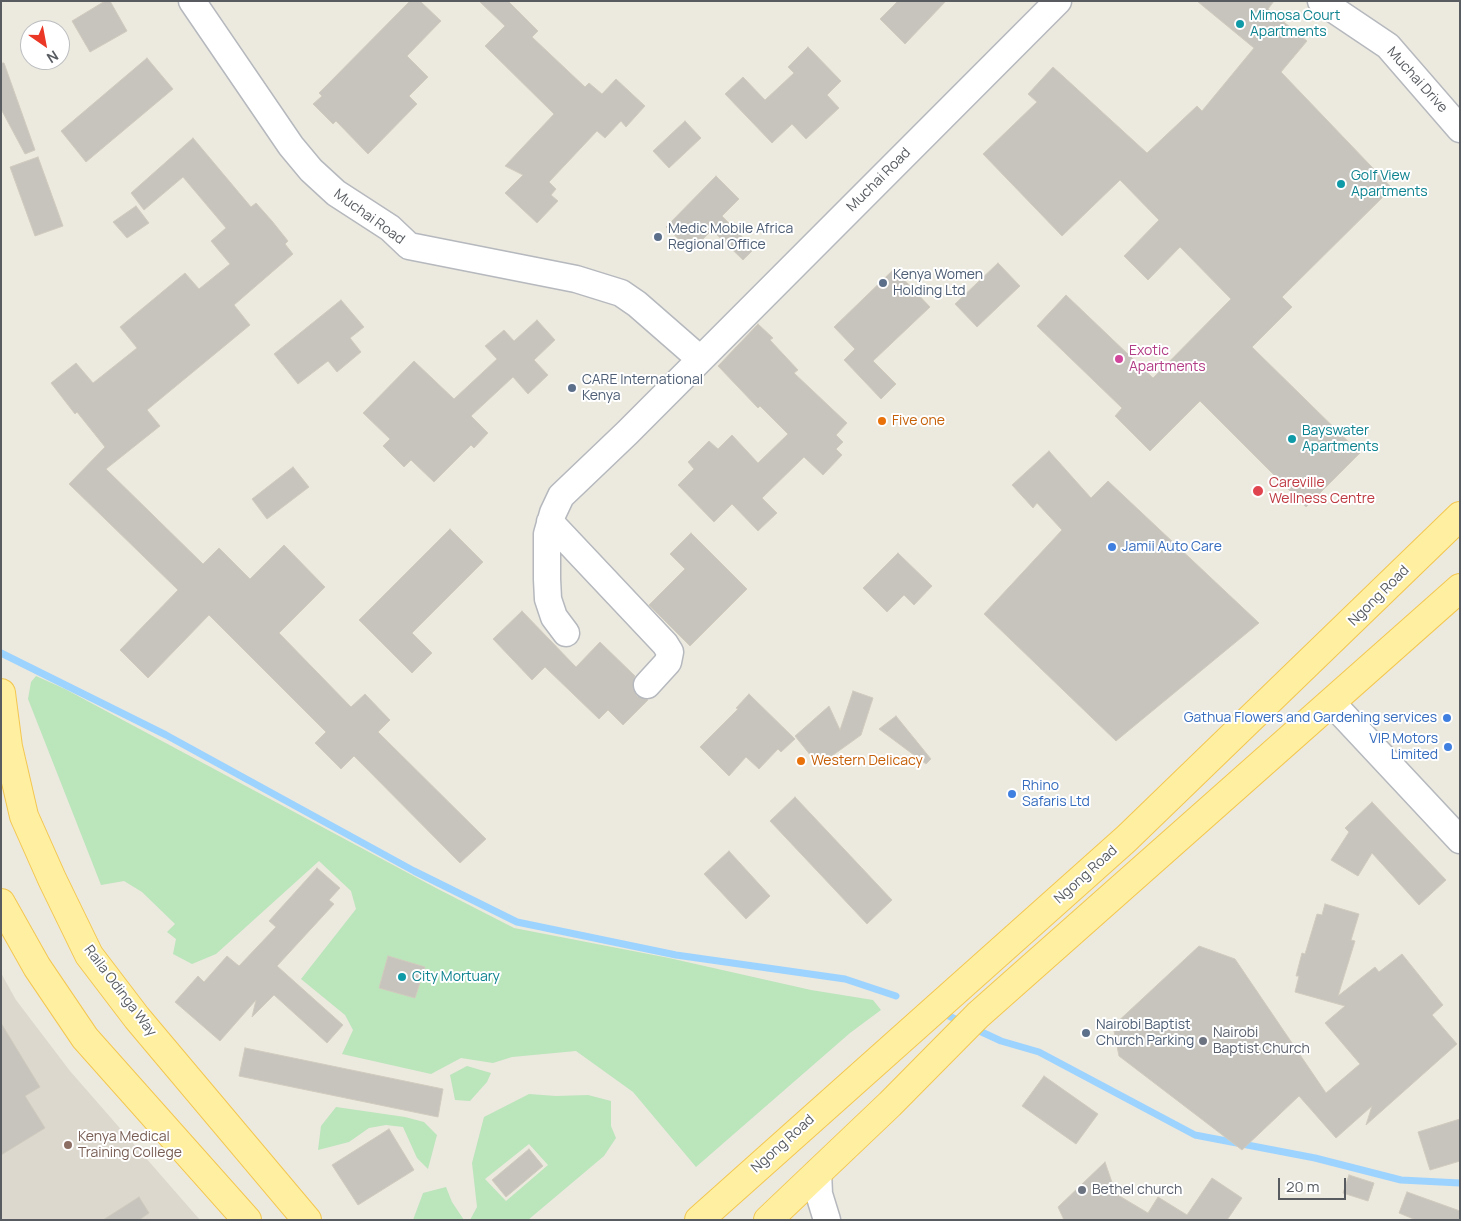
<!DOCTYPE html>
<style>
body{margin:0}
#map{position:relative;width:1461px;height:1221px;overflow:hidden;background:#ece9df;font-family:Manrope,sans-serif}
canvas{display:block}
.frame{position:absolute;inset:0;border:2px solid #585c61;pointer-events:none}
.north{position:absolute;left:20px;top:20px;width:50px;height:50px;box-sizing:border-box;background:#fff;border:1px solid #bcbec0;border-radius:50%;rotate:147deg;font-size:14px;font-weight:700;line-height:20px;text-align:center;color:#585c61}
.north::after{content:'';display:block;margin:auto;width:18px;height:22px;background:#eb3726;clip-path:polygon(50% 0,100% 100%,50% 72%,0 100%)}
.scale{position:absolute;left:1278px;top:1178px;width:68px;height:22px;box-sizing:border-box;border:2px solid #585c61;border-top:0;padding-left:6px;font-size:15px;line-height:18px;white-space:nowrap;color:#585c61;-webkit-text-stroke:4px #fff;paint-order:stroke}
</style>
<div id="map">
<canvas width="1461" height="1221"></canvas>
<div class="frame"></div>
<div class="north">N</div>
<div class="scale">20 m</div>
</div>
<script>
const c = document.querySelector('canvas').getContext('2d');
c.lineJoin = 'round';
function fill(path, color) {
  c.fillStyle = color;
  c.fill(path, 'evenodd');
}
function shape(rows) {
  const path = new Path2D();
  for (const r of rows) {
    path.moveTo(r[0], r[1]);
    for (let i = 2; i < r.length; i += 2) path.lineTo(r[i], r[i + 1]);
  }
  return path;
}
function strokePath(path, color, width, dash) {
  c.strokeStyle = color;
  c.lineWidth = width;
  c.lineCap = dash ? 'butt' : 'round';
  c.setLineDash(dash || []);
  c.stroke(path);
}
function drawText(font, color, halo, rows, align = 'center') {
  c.font = font + ' Manrope,sans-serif';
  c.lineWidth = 4;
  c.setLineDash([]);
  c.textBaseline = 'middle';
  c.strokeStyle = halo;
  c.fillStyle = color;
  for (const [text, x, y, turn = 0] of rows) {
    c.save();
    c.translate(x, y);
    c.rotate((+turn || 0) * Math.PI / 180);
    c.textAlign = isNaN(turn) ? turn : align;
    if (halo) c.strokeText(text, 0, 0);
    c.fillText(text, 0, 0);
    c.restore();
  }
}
fill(shape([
 [1,973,16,1000,70,1071,200,1220,1,1220]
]), '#dcd8ce');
fill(shape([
 [36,676,65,689,436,888,514,928,669,958,811,990,873,1000,881,1010,850,1033,696,1167,633,1092,576,1051,512,1057,493,1063,461,1058,431,1074,342,1054,353,1030,345,1015,301,979,356,909,351,891,319,861,216,954,192,964,173,954,176,939,167,932,175,924,142,892,124,881,101,885,28,699,31,682],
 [467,1066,491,1073,487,1082,470,1101,455,1100,450,1075],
 [529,1094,556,1096,588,1095,611,1101,611,1126,616,1138,604,1156,528,1220,470,1220,477,1207,472,1163,484,1117],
 [529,1144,548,1165,506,1201,485,1179],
 [336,1107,405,1117,424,1122,437,1135,428,1169,417,1158,403,1127,386,1125,369,1128,349,1142,318,1150,321,1126],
 [446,1187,452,1202,464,1220,413,1220,423,1193]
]), '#bbe5bb');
strokePath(shape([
 [1,653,166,735,414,871,517,922,676,955,845,979,896,996],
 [941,1012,963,1023],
 [973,1028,1001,1041,1039,1052,1195,1135,1315,1158,1401,1180,1460,1183]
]), '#9cd3ff', 7);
const building = shape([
 [105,1,110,1,127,31,90,52,72,21,105,1],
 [410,1,420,1,441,21,407,56,428,77,409,96,417,104,368,154,336,121,333,124,313,104,322,96,319,93,410,1],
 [479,1,508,1,538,31,532,37,585,87,589,83,602,94,616,79,645,106,626,127,621,121,605,138,597,131,549,182,556,189,551,195,558,201,537,223,505,193,523,175,505,166,554,114,485,46,505,26,479,1],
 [898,1,946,1,905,44,880,19,898,1],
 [1197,1,1274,1,1268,9,1307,41,1281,72,1392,188,1282,297,1292,307,1252,347,1360,453,1306,507,1200,401,1150,451,1115,416,1122,408,1037,326,1066,295,1153,378,1231,299,1180,247,1148,280,1124,256,1159,220,1120,180,1062,236,983,154,1037,102,1028,94,1053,67,1147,153,1197,106,1202,111,1254,48,1197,1],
 [808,47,841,81,827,95,839,108,806,139,792,124,772,143,725,94,743,77,765,100,794,73,788,67,808,47],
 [147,58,173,89,86,162,61,131,147,58],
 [1,63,4,63,35,150,25,154,1,109,1,63],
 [685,121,701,138,669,168,653,151,685,121],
 [193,138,251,207,256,203,272,221,288,241,285,244,293,254,234,305,250,325,147,410,160,426,106,469,203,564,219,548,250,579,284,545,325,587,279,633,351,707,365,694,390,720,378,732,486,839,460,863,354,756,341,769,315,743,326,732,209,615,148,678,120,650,178,590,69,484,105,447,77,412,75,414,51,383,76,363,93,383,137,348,120,327,185,273,199,289,230,264,211,241,226,228,183,177,144,210,131,193,193,138],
 [38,157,63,226,35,236,10,167,38,157],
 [716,176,739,199,722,216,754,249,743,260,712,230,691,251,666,227,716,176],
 [136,206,149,223,127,238,113,222,136,206],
 [998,263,1020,286,977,327,955,304,998,263],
 [894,269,930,307,873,361,896,384,881,399,844,360,855,349,834,327,894,269],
 [341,300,364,327,350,338,361,352,337,372,328,361,298,384,274,354,341,300],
 [537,320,555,340,534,360,548,375,528,394,513,377,471,416,488,433,474,448,471,445,434,482,411,460,404,467,383,446,390,439,363,413,414,361,454,399,497,359,485,346,504,330,514,341,537,320],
 [758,324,773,338,770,340,798,370,794,373,847,423,836,435,843,442,836,449,842,455,823,475,804,457,762,498,777,513,758,531,732,504,714,522,678,485,694,469,688,462,709,441,718,449,732,435,758,463,788,434,760,406,758,408,718,366,758,324],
 [1049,451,1091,498,1108,481,1259,623,1116,741,984,614,1062,530,1037,503,1033,508,1012,485,1049,451],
 [293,467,309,487,267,519,252,499,293,467],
 [450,529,483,562,412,633,432,653,412,673,359,620,450,529],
 [691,533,747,589,690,646,649,605,685,569,670,554,691,533],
 [898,553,932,586,914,605,904,595,887,612,863,588,898,553],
 [522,611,576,667,600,642,635,676,633,689,637,696,648,700,623,725,608,710,599,719,545,667,532,680,493,639,522,611],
 [853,691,873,698,861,735,829,758,824,753,815,761,795,736,829,706,840,730,853,691],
 [749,694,795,739,781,752,778,749,759,769,746,757,729,776,700,747,738,709,736,708,749,694],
 [896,716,931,759,926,764,879,729,896,716],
 [795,797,892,900,867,924,770,821,795,797],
 [1372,802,1446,880,1419,905,1372,853,1358,876,1331,860,1349,832,1345,828,1372,802],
 [729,851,770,896,746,919,704,874,729,851],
 [317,868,340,888,329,900,334,904,277,966,343,1025,327,1043,274,995,252,1017,256,1000,220,1041,175,1002,198,976,204,982,227,956,239,966,276,927,269,921,317,868],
 [1325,904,1359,914,1351,940,1355,941,1338,996,1375,967,1379,972,1402,954,1443,1005,1432,1015,1457,1044,1366,1125,1372,1106,1336,1138,1299,1096,1242,1150,1119,1056,1113,1026,1199,946,1235,959,1326,1093,1360,1064,1325,1023,1345,1006,1295,992,1299,976,1296,976,1302,953,1305,954,1317,914,1322,915,1325,904],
 [388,956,425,967,415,998,379,988,388,956],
 [1,1023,40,1087,25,1096,45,1128,1,1155,1,1023],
 [245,1048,443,1089,438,1117,239,1076,245,1048],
 [1044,1076,1098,1114,1076,1144,1022,1106,1044,1076],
 [1460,1119,1460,1161,1430,1170,1418,1132,1460,1119],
 [389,1129,414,1170,358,1205,332,1165,389,1129],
 [529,1149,543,1166,506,1197,492,1180,529,1149],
 [1105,1162,1116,1194,1148,1213,1158,1197,1187,1215,1212,1178,1242,1198,1227,1220,1064,1220,1058,1207,1105,1162],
 [1349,1175,1374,1183,1368,1201,1343,1193,1349,1175],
 [1407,1192,1460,1211,1460,1220,1416,1220,1399,1213,1407,1192],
 [139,1197,149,1213,139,1220,103,1220,139,1197]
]);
fill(building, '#c7c4bd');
strokePath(building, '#d1cbbe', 1);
const minor = shape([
 [192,1,291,146,311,170,336,193,390,228,409,246,576,279,621,293,637,304,700,359],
 [1321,1,1388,46,1460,129],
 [550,522,665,644,670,652,668,662,647,685],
 [566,633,554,617,548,599,547,579,547,534,553,513,561,496,627,433,1058,1],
 [1331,702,1460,840],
 [818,1172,819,1194,827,1220]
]);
const major = shape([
 [1,693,8,747,24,816,52,879,89,955,137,1018,307,1220],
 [1,903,37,967,85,1038,247,1220],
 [699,1220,1126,839,1460,516],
 [768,1220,890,1104,978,1015,1460,588]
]);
strokePath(minor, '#b5b8bd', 29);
strokePath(major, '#f3c751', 30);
strokePath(minor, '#fff', 26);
strokePath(major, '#fff0a1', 28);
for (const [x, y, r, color] of [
 [1240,24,5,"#0f9aa8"],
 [1341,184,5,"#0f9aa8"],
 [658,237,5,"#5c6f8a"],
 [883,283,5,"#5c6f8a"],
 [1119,359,5,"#d1479c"],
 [572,388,5,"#5c6f8a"],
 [882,421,5,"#e8710a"],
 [1292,439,5,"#0f9aa8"],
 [1258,491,6,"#e0444e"],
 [1112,547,5,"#3f7fe0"],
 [1447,718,5,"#3f7fe0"],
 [1448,747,5,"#3f7fe0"],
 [801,761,5,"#e8710a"],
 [1012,794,5,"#3f7fe0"],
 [402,977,5,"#0f9aa8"],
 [1086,1033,5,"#5c6f8a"],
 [1203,1041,5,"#6b7280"],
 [68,1145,5,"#8d6e63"],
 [1082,1190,5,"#6b7280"]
]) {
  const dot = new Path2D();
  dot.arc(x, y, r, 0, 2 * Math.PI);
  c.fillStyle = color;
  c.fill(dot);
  strokePath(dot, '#fff', 2);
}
drawText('14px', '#0d838f', '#fff', [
 ["Mimosa Court",1250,16],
 ["Apartments",1250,32],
 ["Golf View",1351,176],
 ["Apartments",1351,192],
 ["Bayswater",1302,431],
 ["Apartments",1302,447],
 ["City Mortuary",412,977]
], 'left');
drawText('14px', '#585c61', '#fff', [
 ["Muchai Drive",1417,80,48],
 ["Muchai Road",879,180,-45],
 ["Muchai Road",369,217,36],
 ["Ngong Road",1379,596,-45],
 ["Ngong Road",1086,875,-42],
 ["Raila Odinga Way",120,991,53],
 ["Ngong Road",783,1144,-42]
]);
drawText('14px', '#4e5e75', '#fff', [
 ["Medic Mobile Africa",668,229],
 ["Regional Office",668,245],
 ["Kenya Women",893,275],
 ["Holding Ltd",893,291],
 ["CARE International",582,380],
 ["Kenya",582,396],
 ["Nairobi Baptist",1096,1025],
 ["Church Parking",1096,1041]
], 'left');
drawText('14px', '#b23c85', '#fff', [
 ["Exotic",1129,351],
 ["Apartments",1129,367]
], 'left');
drawText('14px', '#c56008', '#fff', [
 ["Five one",892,421],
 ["Western Delicacy",811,761]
], 'left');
drawText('14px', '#be3a42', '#fff', [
 ["Careville",1269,483],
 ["Wellness Centre",1269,499]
], 'left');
drawText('14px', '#366cbe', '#fff', [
 ["Jamii Auto Care",1122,547],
 ["Gathua Flowers and Gardening services",1437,718,"right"],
 ["VIP Motors",1438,739,"right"],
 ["Limited",1438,755,"right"],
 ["Rhino",1022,786],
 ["Safaris Ltd",1022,802]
], 'left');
drawText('14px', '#5b616d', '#fff', [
 ["Nairobi",1213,1033],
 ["Baptist Church",1213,1049],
 ["Bethel church",1092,1190]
], 'left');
drawText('14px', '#785e54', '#fff', [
 ["Kenya Medical",78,1137],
 ["Training College",78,1153]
], 'left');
</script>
